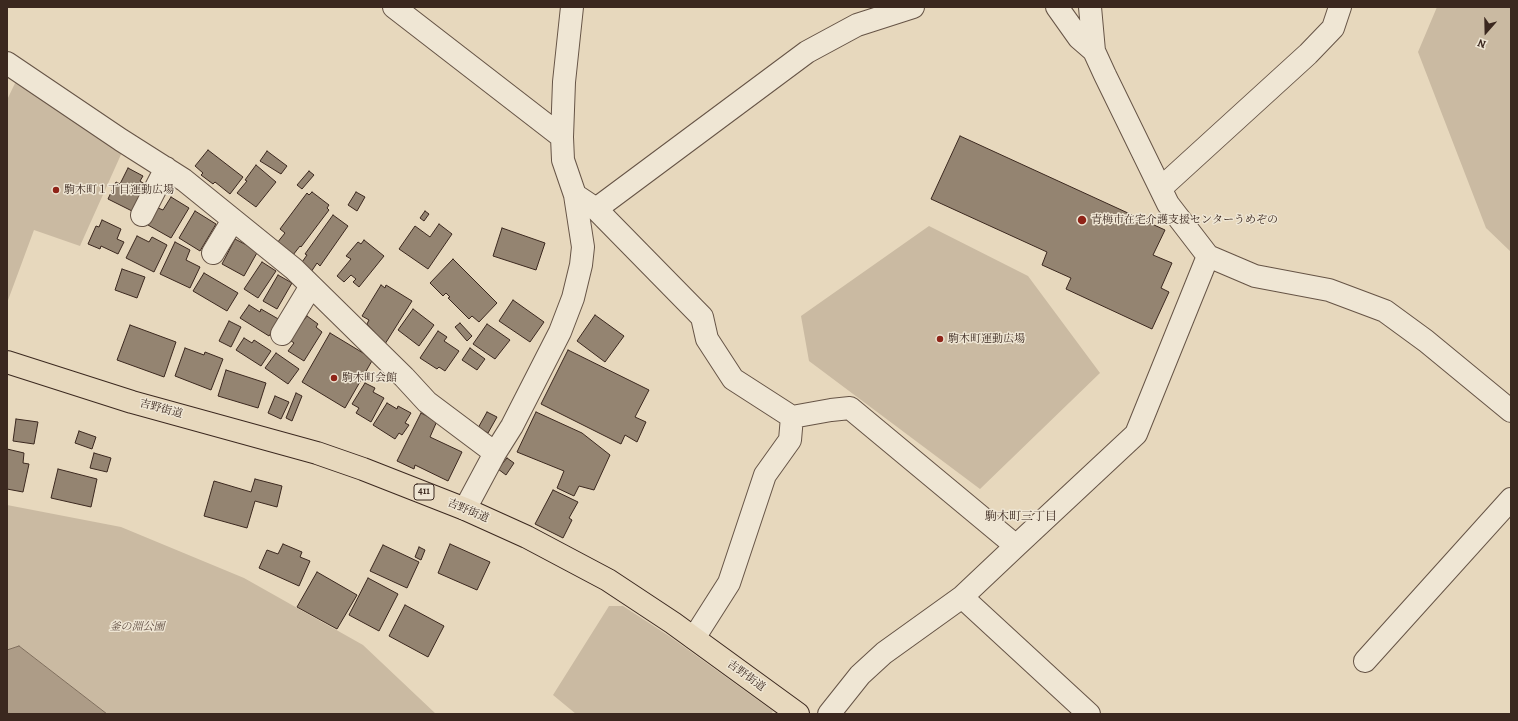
<!DOCTYPE html>
<meta charset="utf-8">
<style>
body{margin:0}
#map{position:relative;width:1518px;height:721px;overflow:hidden;background:#e7d8bd;font-family:Alegreya,serif}
canvas{display:block}
.frame{position:absolute;inset:0;border:8px solid #3b281f;pointer-events:none}
.north{position:absolute;left:1466px;top:12px;width:40px;height:40px;-webkit-text-stroke:3px #efe6d4;paint-order:stroke;rotate:200deg;font-size:11px;font-weight:700;line-height:16px;text-align:center;color:#3b281f}
.north::after{content:'';display:block;margin:auto;width:14px;height:18px;background:#3b281f;clip-path:polygon(50% 0,100% 100%,50% 72%,0 100%)}
</style>
<div id="map">
<canvas width="1518" height="721"></canvas>
<div class="frame"></div>
<div class="north">N</div>
</div>
<script>
const c = document.querySelector('canvas').getContext('2d');
c.lineJoin = 'round';
function fill(path, color) {
  c.fillStyle = color;
  c.fill(path, 'evenodd');
}
function shape(rows) {
  const path = new Path2D();
  for (const r of rows) {
    path.moveTo(r[0], r[1]);
    for (let i = 2; i < r.length; i += 2) path.lineTo(r[i], r[i + 1]);
  }
  return path;
}
function strokePath(path, color, width, dash) {
  c.strokeStyle = color;
  c.lineWidth = width;
  c.lineCap = dash ? 'butt' : 'round';
  c.setLineDash(dash || []);
  c.stroke(path);
}
function drawText(font, color, halo, rows, align = 'center') {
  c.font = font + ' Alegreya,"Noto Serif JP",serif';
  c.lineWidth = 3;
  c.setLineDash([]);
  c.textBaseline = 'middle';
  c.strokeStyle = halo;
  c.fillStyle = color;
  for (const [text, x, y, turn = 0] of rows) {
    c.save();
    c.translate(x, y);
    c.rotate((+turn || 0) * Math.PI / 180);
    c.textAlign = isNaN(turn) ? turn : align;
    if (halo) c.strokeText(text, 0, 0);
    c.fillText(text, 0, 0);
    c.restore();
  }
}
fill(shape([
 [1437,7,1511,7,1511,252,1486,228,1418,52],
 [17,79,123,150,80,246,34,230,7,303,7,100],
 [929,226,1028,276,1100,373,980,489,809,361,801,316],
 [7,505,121,527,244,578,363,645,436,714,107,714,19,646,7,650],
 [609,606,623,606,669,636,773,711,771,714,576,714,553,695]
]), '#cabaa2');
const water = shape([
 [19,646,107,714,7,714,7,650,19,646]
]);
fill(water, '#ad9c87');
strokePath(water, '#7f6e5d', 1);
const building = shape([
 [960,136,1165,230,1153,255,1172,263,1161,288,1169,292,1152,329,1066,289,1071,278,1042,265,1047,252,931,199,960,136],
 [208,150,243,177,230,194,215,182,213,184,201,175,203,173,195,166,208,150],
 [267,151,287,166,281,174,260,161,267,151],
 [256,165,276,182,256,207,237,193,247,181,245,180,256,165],
 [128,168,143,176,140,181,146,185,132,211,108,199,116,182,120,184,128,168],
 [309,171,314,175,302,189,297,185,309,171],
 [312,192,329,205,327,208,329,210,301,247,300,246,293,255,277,243,285,233,280,229,307,193,309,195,312,192],
 [356,192,365,197,357,211,348,205,356,192],
 [171,197,189,208,171,238,148,225,158,208,163,210,171,197],
 [195,211,216,224,200,251,179,238,195,211],
 [425,211,429,214,424,221,420,218,425,211],
 [333,215,348,226,320,266,317,263,311,272,300,265,307,255,305,254,333,215],
 [102,220,121,229,117,239,124,242,118,254,101,246,100,249,88,244,96,226,99,227,102,220],
 [439,224,452,234,428,269,399,249,415,226,430,237,439,224],
 [502,228,545,243,536,270,493,256,502,228],
 [137,236,149,242,152,237,167,245,154,272,126,258,137,236],
 [235,239,258,251,244,276,222,264,235,239],
 [364,240,384,256,359,287,353,282,356,279,351,275,344,282,337,276,351,259,346,256,358,242,361,244,364,240],
 [175,242,190,250,186,260,200,267,190,288,160,274,175,242],
 [453,259,497,303,479,322,472,316,469,319,448,298,450,297,446,293,443,296,430,283,453,259],
 [262,262,276,271,258,298,244,289,262,262],
 [122,269,145,277,137,298,115,290,122,269],
 [204,273,238,293,227,311,193,291,204,273],
 [278,275,292,283,277,309,263,301,278,275],
 [381,285,385,288,386,285,412,301,385,344,367,324,369,320,362,316,381,285],
 [513,300,544,322,530,342,499,321,513,300],
 [249,305,260,312,261,309,280,320,269,336,240,318,249,305],
 [413,309,434,325,419,346,398,330,413,309],
 [595,315,624,336,605,362,577,341,595,315],
 [307,316,318,324,316,327,322,332,304,361,288,351,294,343,287,338,300,317,304,320,307,316],
 [229,321,241,327,231,347,219,341,229,321],
 [460,323,472,336,467,341,455,327,460,323],
 [487,324,510,340,495,359,473,344,487,324],
 [130,325,176,342,164,377,117,360,130,325],
 [438,331,447,337,444,341,459,351,445,371,439,367,437,369,420,358,438,331],
 [330,333,373,359,345,408,302,382,330,333],
 [244,338,252,343,254,340,271,351,261,366,236,350,244,338],
 [185,348,204,355,205,352,223,359,211,390,175,376,185,348],
 [470,348,485,359,477,370,462,360,470,348],
 [568,350,649,390,635,417,646,422,637,442,625,435,621,444,541,404,568,350],
 [276,353,299,369,288,384,265,368,276,353],
 [226,370,266,383,258,408,218,396,226,370],
 [365,383,375,388,373,392,384,398,371,422,356,413,359,408,352,404,365,383],
 [296,393,302,396,292,421,286,418,296,393],
 [275,396,289,402,281,419,268,413,275,396],
 [387,403,397,409,398,406,411,413,405,423,409,425,402,435,399,433,395,439,373,425,387,403],
 [487,412,497,417,488,433,478,428,487,412],
 [536,412,582,433,610,455,594,490,579,486,574,496,557,488,564,471,517,452,536,412],
 [421,413,437,421,430,437,462,452,448,481,415,465,414,469,397,461,421,413],
 [16,419,38,422,34,444,13,441,16,419],
 [79,431,96,437,92,449,75,443,79,431],
 [7,449,24,453,23,463,29,464,23,492,7,489,7,449],
 [94,453,111,458,107,472,90,468,94,453],
 [507,458,514,463,506,475,498,469,507,458],
 [58,469,97,479,91,507,51,498,58,469],
 [255,479,282,486,277,507,255,501,247,528,204,516,214,481,251,492,255,479],
 [553,490,578,502,569,518,572,520,563,538,535,524,553,490],
 [283,544,302,552,300,557,310,561,299,586,259,568,267,550,278,554,283,544],
 [450,544,490,562,477,590,438,573,450,544],
 [383,545,419,562,407,588,370,571,383,545],
 [419,547,425,550,421,560,415,557,419,547],
 [317,572,357,595,337,629,297,607,317,572],
 [368,578,398,594,379,631,349,615,368,578],
 [405,605,444,626,428,657,389,636,405,605]
]);
fill(building, '#948471');
strokePath(building, '#3b281f', 1);
const minor = shape([
 [394,7,562,137],
 [1057,7,1079,38,1094,51],
 [7,63,121,140,184,180,294,269,404,377,427,402,495,453],
 [1161,188,1308,54,1333,28,1340,7],
 [575,195,596,209,702,317,707,339,733,379,792,417,831,410,850,408,1016,546],
 [596,209,807,52,857,25,913,7],
 [142,215,166,168],
 [213,253,233,220],
 [1208,256,1255,276,1329,290,1385,311,1426,341,1511,411],
 [282,334,311,286],
 [465,509,495,453,512,426,560,332,573,298,581,265,583,247,575,195,563,160,562,137,564,82,572,7],
 [962,597,1089,714],
 [694,638,729,583,765,475,790,440,792,417],
 [1365,661,1511,499],
 [829,714,860,675,884,653,962,597,1016,546,1136,434,1208,256,1168,204,1105,75,1094,51,1090,7]
]);
const highway = shape([
 [7,362,132,402,317,453,363,469,465,509,527,537,608,580,673,623,798,714]
]);
strokePath(minor, '#665446', 24);
strokePath(highway, '#3b281f', 24);
strokePath(minor, '#efe6d4', 22);
strokePath(highway, '#e7d8bd', 22);
for (const [x, y, r, color] of [
 [56,190,4,"#8f2418"],
 [1082,220,5,"#8f2418"],
 [940,339,4,"#8f2418"],
 [334,378,4,"#8f2418"]
]) {
  const dot = new Path2D();
  dot.arc(x, y, r, 0, 2 * Math.PI);
  c.fillStyle = color;
  c.fill(dot);
  strokePath(dot, '#efe6d4', 1.5);
}
for (const [x, y, w] of [
 [424,492,20]
]) {
  const box = new Path2D();
  box.roundRect(x - w / 2, y - 8, w, 16, 3);
  c.fillStyle = '#efe6d4';
  c.fill(box);
  strokePath(box, '#3b281f', 1);
}
drawText('bold 10px', '#3b281f', null, [
 ["411",424,492]
]);
drawText('11px', '#3b281f', '#efe6d4', [
 ["駒木町１丁目運動広場",64,190],
 ["青梅市在宅介護支援センターうめぞの",1091,220],
 ["駒木町運動広場",948,339],
 ["駒木町会館",342,378]
], 'left');
drawText('11px', '#3b281f', '#efe6d4', [
 ["吉野街道",161,409,15],
 ["吉野街道",468,511,23],
 ["吉野街道",746,676,36]
]);
drawText('italic 11px', '#5f4c40', '#efe6d4', [
 ["釜の淵公園",137,627]
]);
drawText('12px', '#3b281f', '#efe6d4', [
 ["駒木町三丁目",1021,517]
]);
</script>
